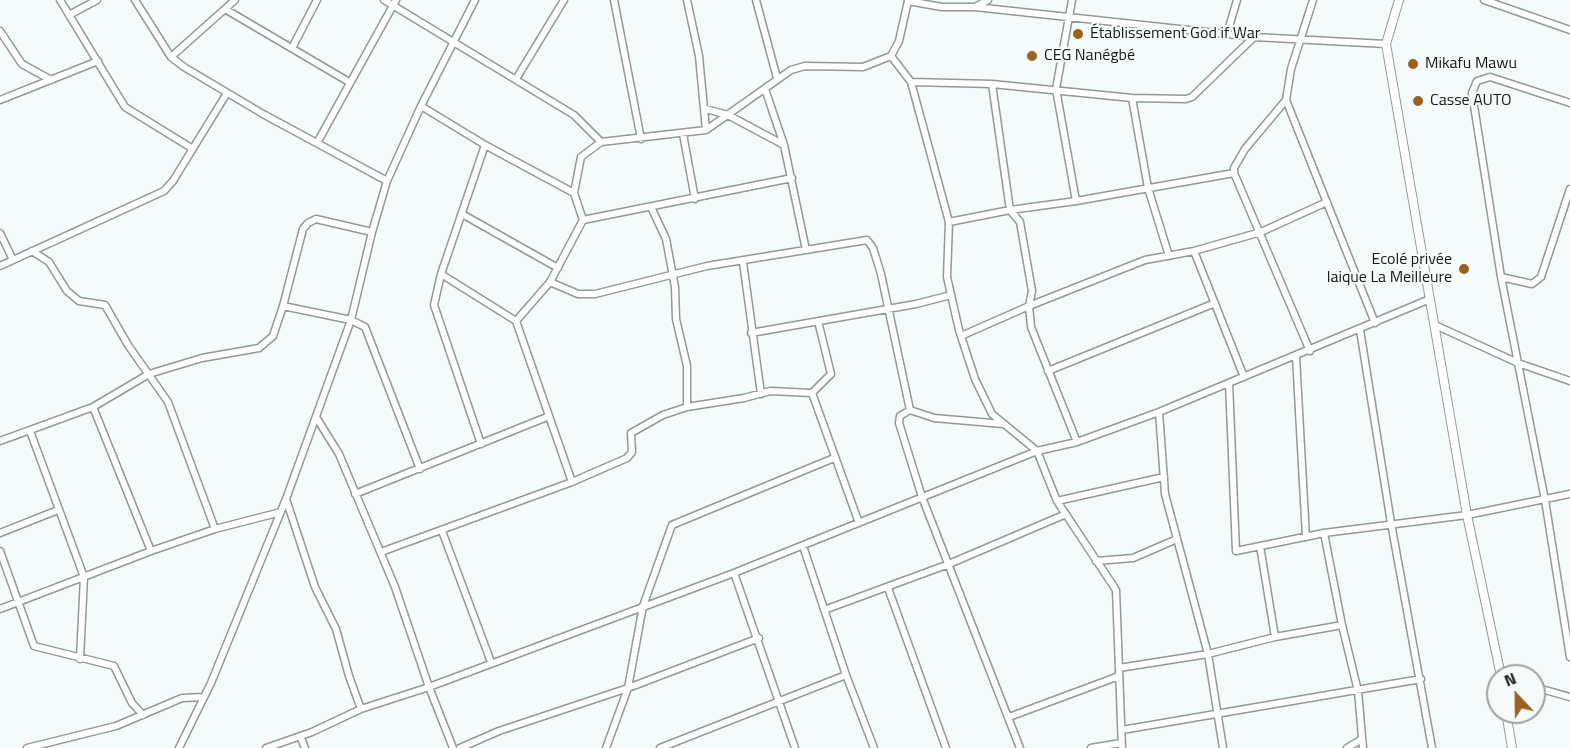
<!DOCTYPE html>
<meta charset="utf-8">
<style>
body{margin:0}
#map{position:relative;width:1570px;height:748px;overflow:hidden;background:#f5fbfa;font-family:"Titillium Web",sans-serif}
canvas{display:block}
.north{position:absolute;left:1486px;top:664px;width:60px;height:60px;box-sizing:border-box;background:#f5fbfa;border:2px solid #9da1a1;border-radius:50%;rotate:338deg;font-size:16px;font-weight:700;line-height:24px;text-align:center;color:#191b1b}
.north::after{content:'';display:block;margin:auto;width:21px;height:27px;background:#99621d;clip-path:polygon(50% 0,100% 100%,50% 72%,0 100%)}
</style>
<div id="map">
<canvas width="1570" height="748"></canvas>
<div class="north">N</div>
</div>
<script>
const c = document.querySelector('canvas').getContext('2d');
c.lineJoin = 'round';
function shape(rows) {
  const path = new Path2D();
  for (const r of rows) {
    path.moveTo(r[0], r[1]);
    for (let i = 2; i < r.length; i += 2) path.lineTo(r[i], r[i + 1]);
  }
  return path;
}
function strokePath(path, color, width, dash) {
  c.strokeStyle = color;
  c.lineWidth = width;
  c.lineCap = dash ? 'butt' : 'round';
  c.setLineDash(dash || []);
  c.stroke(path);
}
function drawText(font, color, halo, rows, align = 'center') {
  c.font = font + ' "Titillium Web",sans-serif';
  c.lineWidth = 4.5;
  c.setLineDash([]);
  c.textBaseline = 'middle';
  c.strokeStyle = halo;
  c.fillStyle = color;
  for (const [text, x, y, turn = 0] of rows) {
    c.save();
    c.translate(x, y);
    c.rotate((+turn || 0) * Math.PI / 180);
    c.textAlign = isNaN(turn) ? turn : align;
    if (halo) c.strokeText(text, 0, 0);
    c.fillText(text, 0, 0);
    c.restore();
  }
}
const minor = shape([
 [60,0,125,107,193,149],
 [135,0,171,57,184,67,263,114,387,181],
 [384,0,574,115,601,142],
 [614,0,641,139],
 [687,0,699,56,706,130],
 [756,0,777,78],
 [1072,0,1056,89,1076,201],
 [1313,0,1291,69,1286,100,1375,323],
 [1484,0,1570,30],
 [975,7,988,0],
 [225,9,349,82],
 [69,15,97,0],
 [0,31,22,64,51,80],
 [1227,34,1237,0],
 [292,48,317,0],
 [891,56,911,82,949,222,947,277,959,330,975,379,992,414,1037,451,1057,501,1116,590,1122,748],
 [171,57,235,0],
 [516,79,564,0],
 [911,82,992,84,1132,98,1186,99,1192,97,1254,37],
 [765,89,784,145,806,250],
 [1132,98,1148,188,1169,256],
 [0,100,98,61],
 [1286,100,1245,149,1234,168,1234,173,1310,351],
 [1570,103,1490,77,1477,81,1472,93,1501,277,1545,500,1570,657],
 [421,106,485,145,574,193,583,220,550,282,516,321,572,482],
 [706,109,728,115,784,145],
 [683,134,695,199],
 [317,143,396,0],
 [574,193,581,157,601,142,706,130,791,70,805,66,863,67,891,56,899,41,908,1,942,7,975,7,1254,37,1386,44],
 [651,207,666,239,675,287,676,319,687,366,687,407],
 [462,214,558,268],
 [583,220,792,178],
 [949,222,1010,210,1076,201,1234,173],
 [0,233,13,260],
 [32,251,49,262,67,291,79,301,105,305,128,345,168,402,215,529],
 [1194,251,1244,377],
 [743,262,761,394],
 [0,266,164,191,173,181,227,93],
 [441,274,516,321],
 [1501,277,1532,284,1541,277,1570,189],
 [550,282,578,294,595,294,707,266,867,240,873,248,881,274,910,410,934,418,1003,424],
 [283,306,303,229,308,223,316,219,372,232],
 [1435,325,1518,363,1570,381],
 [1360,330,1391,523,1432,748],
 [751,333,916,304,951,295],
 [961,336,1029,306,1032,291,1020,222,1010,210,992,84],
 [1296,357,1306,537],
 [1048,371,1215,303],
 [1229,383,1236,551,1324,533,1467,515,1570,494],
 [812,393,831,374,818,321],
 [93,407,151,551],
 [910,410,900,416,899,423,922,497,1020,748],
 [1159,412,1165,494,1208,654,1223,748],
 [316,417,339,454,395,587,429,687,453,748],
 [30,431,84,577,80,659],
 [0,441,93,407,149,374,202,358,259,348,273,336,283,306,351,320,365,327,420,469],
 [1077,442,1031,327,1029,306,1145,260,1194,251,1261,232,1327,202],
 [481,444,434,305,441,274,485,145],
 [355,494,547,417],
 [286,499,315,587,336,629,349,676,361,709],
 [1057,501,1164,477],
 [442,531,491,662],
 [0,533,58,510],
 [803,546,846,675,874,748],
 [1260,546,1275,637],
 [0,551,34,646,114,666,132,703,143,715],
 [381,552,572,482,627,458,632,452,631,433,663,415,687,407,744,398,770,391,812,393,859,523],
 [1096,561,1133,558,1177,539],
 [734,573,795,748],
 [888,588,946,748],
 [0,609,151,551,215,529,281,512],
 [824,610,949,564,1066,514],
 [1342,625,1358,691,1363,748],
 [1119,668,1208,654,1275,637,1342,625,1324,533],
 [1534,687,1570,697],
 [1009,717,1119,676],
 [1122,730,1421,679],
 [300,736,305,748],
 [27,748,116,726,182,698,204,697],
 [179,748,211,683,286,499,351,320,372,232,387,181,421,106,475,0],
 [266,748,312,732,361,709,429,687,734,573,1037,451,1077,442,1159,412,1430,299],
 [460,748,499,731,628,688,759,638],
 [606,748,628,688,643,606,672,525,834,458],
 [660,748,846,675],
 [1091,748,1121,743],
 [1347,748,1362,739]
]);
const tertiary = shape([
 [1399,0,1386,44,1467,515,1501,676],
 [1506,712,1512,748]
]);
strokePath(minor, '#939998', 9);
strokePath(tertiary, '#939998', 10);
strokePath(minor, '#fff', 6);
strokePath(tertiary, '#fff', 8);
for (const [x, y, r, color] of [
 [1078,34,6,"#99621d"],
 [1032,56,6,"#99621d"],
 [1413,64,6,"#99621d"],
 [1418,101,6,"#99621d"],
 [1464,269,6,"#99621d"]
]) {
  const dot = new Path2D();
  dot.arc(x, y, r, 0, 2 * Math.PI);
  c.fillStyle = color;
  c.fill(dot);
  strokePath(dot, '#f5fbfa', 2);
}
drawText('16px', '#191b1b', '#f5fbfa', [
 ["Établissement God if War",1090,34],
 ["CEG Nanégbé",1044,56],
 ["Mikafu Mawu",1425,64],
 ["Casse AUTO",1430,101],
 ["Ecolé privée",1452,260,"right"],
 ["laique La Meilleure",1452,278,"right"]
], 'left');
</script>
